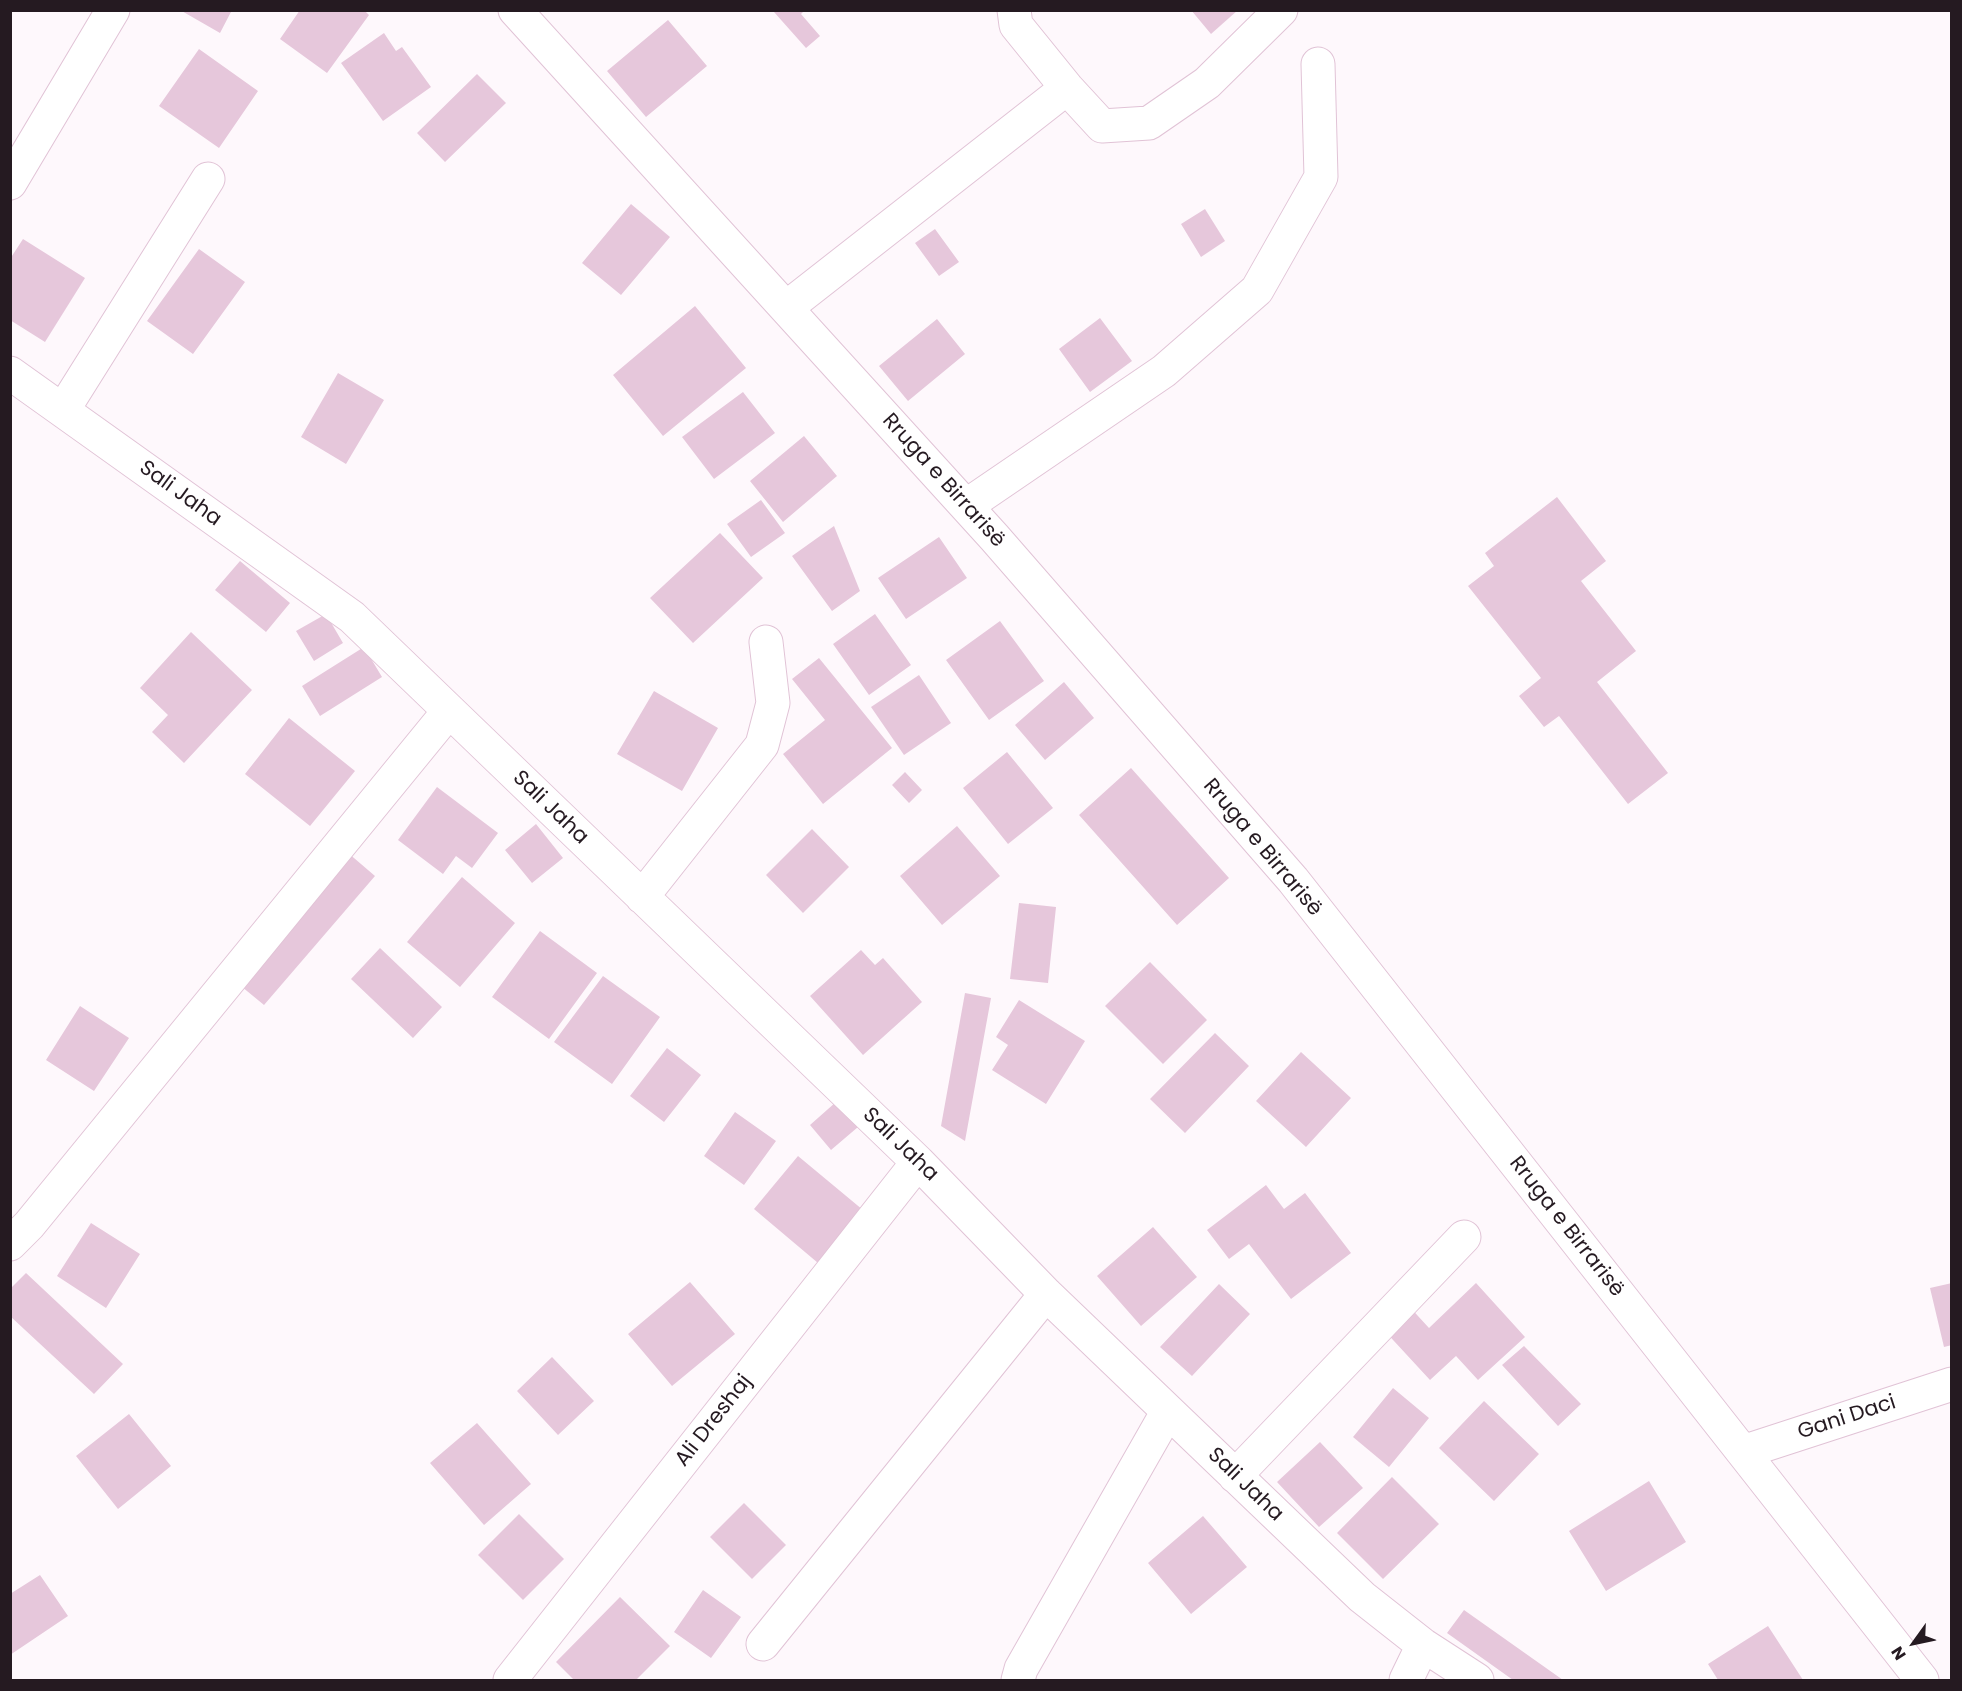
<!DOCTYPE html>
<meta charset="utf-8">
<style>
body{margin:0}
#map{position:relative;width:1962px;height:1691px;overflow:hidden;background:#fef8fc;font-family:Poppins,sans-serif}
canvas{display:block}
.frame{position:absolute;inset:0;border:12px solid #251a21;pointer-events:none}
.north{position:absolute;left:1884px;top:1613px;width:60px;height:60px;-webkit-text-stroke:4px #fff;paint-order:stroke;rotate:237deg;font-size:16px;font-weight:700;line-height:24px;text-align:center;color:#251a21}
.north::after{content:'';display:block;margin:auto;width:21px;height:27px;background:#251a21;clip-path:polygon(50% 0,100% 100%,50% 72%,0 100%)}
</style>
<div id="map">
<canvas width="1962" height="1691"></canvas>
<div class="frame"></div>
<div class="north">N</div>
</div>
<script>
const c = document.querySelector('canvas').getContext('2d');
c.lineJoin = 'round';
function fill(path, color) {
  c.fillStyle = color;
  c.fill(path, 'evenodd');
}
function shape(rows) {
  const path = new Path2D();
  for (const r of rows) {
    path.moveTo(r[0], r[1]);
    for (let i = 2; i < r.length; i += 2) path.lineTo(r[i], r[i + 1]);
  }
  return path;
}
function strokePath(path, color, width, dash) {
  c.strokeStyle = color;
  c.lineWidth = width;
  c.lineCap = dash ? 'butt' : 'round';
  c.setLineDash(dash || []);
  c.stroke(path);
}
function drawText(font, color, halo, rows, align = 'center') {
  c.font = font + ' Poppins,sans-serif';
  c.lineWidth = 6;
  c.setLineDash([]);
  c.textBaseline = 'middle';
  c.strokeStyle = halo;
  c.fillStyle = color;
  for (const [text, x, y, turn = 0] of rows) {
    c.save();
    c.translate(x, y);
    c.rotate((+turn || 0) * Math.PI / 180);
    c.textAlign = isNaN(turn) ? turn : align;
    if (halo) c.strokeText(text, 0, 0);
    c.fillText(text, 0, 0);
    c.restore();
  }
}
fill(shape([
 [180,10,232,10,220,33],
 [300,10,364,10,369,15,327,73,280,39],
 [776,10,805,10,801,14,820,36,806,48,774,12],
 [1191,10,1238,10,1211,34],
 [668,20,707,66,646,117,607,71],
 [384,33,396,51,402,47,431,87,383,121,341,63],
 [199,49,258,91,219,148,159,106],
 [477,74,506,103,445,162,417,133],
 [631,204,670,237,621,295,582,263],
 [1205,209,1225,241,1201,257,1181,224],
 [935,229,959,262,939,276,915,243],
 [23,239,85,278,45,342,10,320,10,259],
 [199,249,245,282,193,354,147,321],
 [695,306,746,368,663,436,613,375],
 [1100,318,1132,361,1090,392,1059,349],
 [937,319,965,354,908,401,879,366],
 [338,373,384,400,346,464,301,437],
 [743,392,775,433,714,479,682,437],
 [804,436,837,476,783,522,750,481],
 [1557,497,1606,561,1581,581,1636,651,1597,682,1668,773,1628,804,1559,716,1544,727,1519,696,1541,678,1468,586,1494,566,1485,553],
 [761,500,785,533,751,557,727,524],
 [834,526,860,591,832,611,792,556],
 [720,533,763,578,693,643,650,598],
 [939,537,967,578,906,619,878,578],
 [240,561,290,603,266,632,215,590],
 [326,614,343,643,314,661,296,631],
 [875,614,911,665,869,695,833,644],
 [1000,621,1044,681,989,720,946,660],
 [191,632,252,690,184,763,152,732,168,715,140,688],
 [364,647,382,677,320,716,302,686],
 [819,658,892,748,823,804,783,754,825,720,792,679],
 [919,675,951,723,904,755,871,707],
 [1064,682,1094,718,1045,760,1015,725],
 [654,691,718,728,682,791,617,754],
 [289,718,355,771,310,826,245,774],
 [1007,752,1053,808,1008,844,963,788],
 [1131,768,1229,878,1177,925,1079,815],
 [905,772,922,790,909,803,892,785],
 [437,787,498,833,472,868,456,856,443,874,398,840],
 [536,824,563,858,532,883,505,850],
 [957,826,1000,876,942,925,900,876],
 [812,829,849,867,803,913,766,875],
 [347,852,375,876,264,1005,236,982],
 [462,877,515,923,460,987,407,942],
 [1019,903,1056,907,1048,983,1010,979],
 [540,931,597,973,549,1039,492,997],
 [380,948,442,1007,413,1038,351,979],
 [861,950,875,965,883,958,922,1002,863,1055,810,996],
 [1150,962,1207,1020,1163,1064,1105,1006],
 [603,976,660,1017,612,1084,554,1042],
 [965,993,991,998,965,1141,941,1126],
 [1019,1000,1085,1041,1046,1104,992,1070,1008,1045,996,1037],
 [80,1006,129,1038,94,1091,46,1060],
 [1215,1033,1249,1066,1185,1133,1150,1099],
 [667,1048,701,1075,664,1122,630,1096],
 [1301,1052,1351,1098,1306,1147,1256,1101],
 [836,1102,858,1127,831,1150,810,1125],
 [735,1112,776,1141,744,1185,704,1156],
 [798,1156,863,1210,818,1263,754,1209],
 [1266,1185,1284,1209,1305,1193,1351,1253,1291,1299,1249,1244,1229,1259,1207,1230],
 [91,1223,140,1254,106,1308,57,1276],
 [1153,1227,1197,1277,1141,1326,1097,1276],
 [26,1273,123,1364,94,1394,10,1316,10,1289],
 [690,1282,735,1334,672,1386,628,1334],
 [1476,1283,1525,1337,1478,1380,1456,1356,1430,1380,1382,1328,1407,1304,1429,1328],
 [1952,1283,1952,1345,1944,1347,1930,1288],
 [1219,1284,1250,1314,1192,1376,1160,1347],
 [1524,1346,1581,1404,1558,1426,1502,1365],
 [552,1357,594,1401,558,1435,517,1391],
 [1393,1388,1429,1418,1389,1467,1353,1437],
 [1484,1401,1539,1454,1494,1501,1439,1448],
 [129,1414,171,1466,118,1509,76,1456],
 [477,1423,531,1484,484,1525,430,1463],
 [1320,1442,1363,1488,1319,1527,1277,1482],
 [1392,1477,1439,1524,1383,1579,1337,1533],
 [1649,1481,1686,1542,1606,1591,1569,1531],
 [744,1503,786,1545,752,1579,710,1537],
 [519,1514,564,1559,523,1600,478,1555],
 [1203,1516,1247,1567,1191,1614,1148,1563],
 [40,1575,68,1616,10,1655,10,1594],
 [703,1590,741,1617,711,1658,674,1632],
 [620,1597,670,1646,636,1680,574,1680,556,1662],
 [1464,1610,1563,1680,1513,1680,1447,1633],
 [1768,1626,1803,1680,1718,1680,1708,1664]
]), '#e6c7db');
const minor = shape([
 [515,10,994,537,1293,880,1922,1680],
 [1014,10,1016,25,1067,88,1102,126,1149,123,1207,83,1281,10],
 [10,183,113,10],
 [786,308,1067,88],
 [10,373,352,617,918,1162,1046,1294,1362,1597,1423,1645,1477,1680],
 [63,410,208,179],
 [966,506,1164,371,1257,290,1321,177,1318,64],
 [642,897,762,745,773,703,766,642],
 [10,1244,29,1225,449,711],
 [1743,1452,1952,1384],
 [1235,1476,1464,1237],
 [763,1644,1046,1294],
 [510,1680,918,1162],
 [1018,1680,1021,1669,1168,1411],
 [1406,1680,1423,1645]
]);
strokePath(minor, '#e1c3d6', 35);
strokePath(minor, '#fff', 33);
drawText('21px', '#251a21', '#fff', [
 ["Rruga e Birrarisë",943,481,48],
 ["Sali Jaha",180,494,36],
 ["Sali Jaha",550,808,44],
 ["Rruga e Birrarisë",1262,848,50],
 ["Sali Jaha",900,1145,44],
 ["Rruga e Birrarisë",1566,1227,52],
 ["Gani Daci",1847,1418,-18],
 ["Ali Dreshaj",714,1421,-52],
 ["Sali Jaha",1245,1485,44]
]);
</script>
